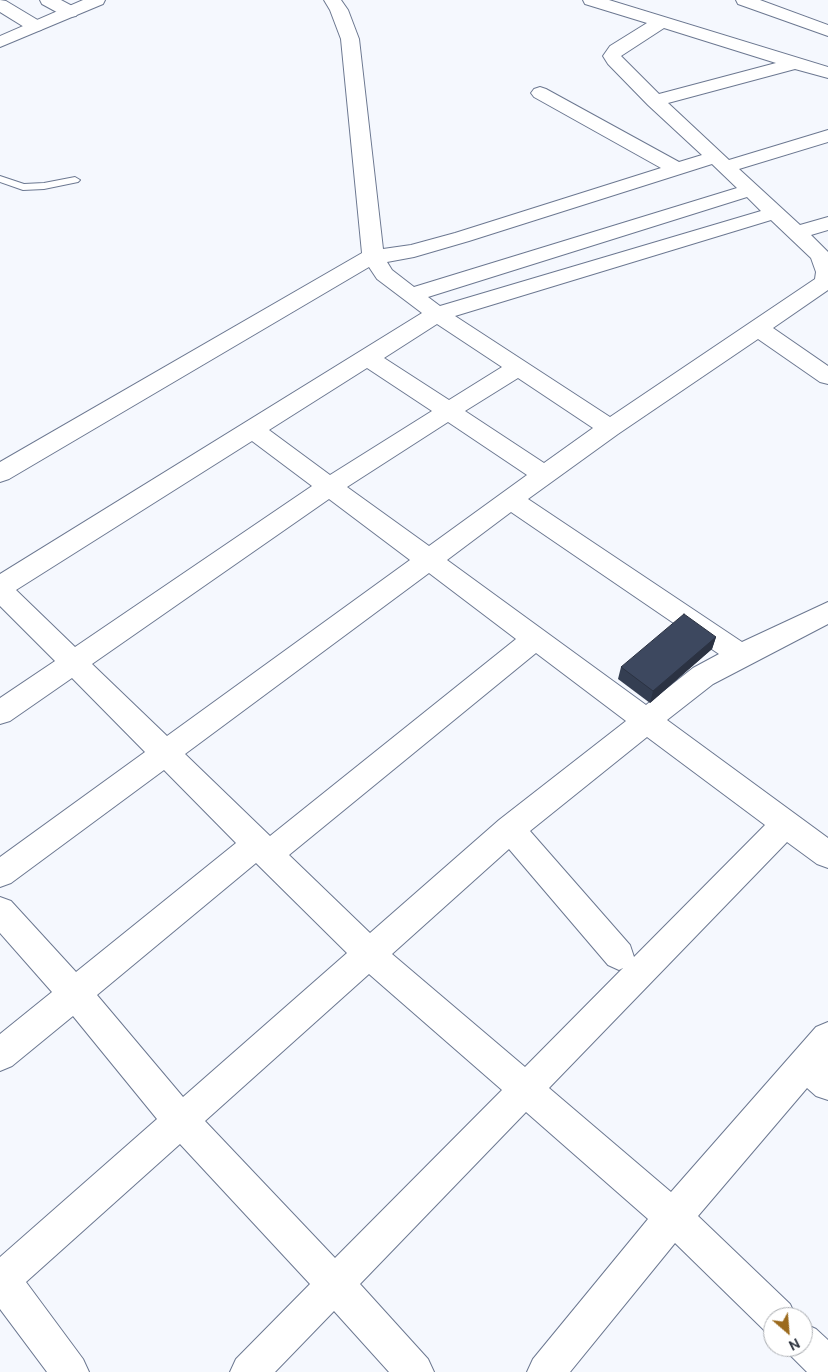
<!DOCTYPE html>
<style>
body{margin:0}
#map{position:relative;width:828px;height:1372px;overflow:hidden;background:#f5f8fe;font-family:Ubuntu,sans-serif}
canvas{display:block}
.north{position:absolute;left:763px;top:1307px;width:50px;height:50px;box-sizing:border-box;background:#fff;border:1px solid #acafb3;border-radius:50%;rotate:153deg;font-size:14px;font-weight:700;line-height:20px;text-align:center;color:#303641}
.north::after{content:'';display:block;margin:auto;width:18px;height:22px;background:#9b6a1d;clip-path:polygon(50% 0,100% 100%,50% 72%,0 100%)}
</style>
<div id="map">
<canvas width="828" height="1372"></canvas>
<div class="north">N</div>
</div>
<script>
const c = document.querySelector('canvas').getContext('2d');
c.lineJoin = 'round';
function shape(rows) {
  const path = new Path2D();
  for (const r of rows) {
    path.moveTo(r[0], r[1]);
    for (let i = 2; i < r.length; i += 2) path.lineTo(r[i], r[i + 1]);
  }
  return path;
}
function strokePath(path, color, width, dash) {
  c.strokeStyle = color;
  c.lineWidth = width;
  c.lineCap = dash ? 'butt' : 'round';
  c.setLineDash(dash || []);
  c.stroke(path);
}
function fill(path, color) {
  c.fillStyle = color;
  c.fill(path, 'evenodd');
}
const lane = shape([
 [0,176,24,184,44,183,75,177,80,180,78,182,44,189,23,190,0,182,0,176]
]);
const street = shape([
 [0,0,6,1,41,22,44,26,41,30,35,31,29,30,0,12,0,0],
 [40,0,61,0,76,8,79,12,76,16,70,17,64,16,42,4,40,0],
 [324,0,341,0,348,10,359,39,383,249,411,245,455,233,661,168,534,97,531,93,534,89,540,87,546,89,679,162,702,155,648,105,608,64,603,56,610,46,647,23,585,4,583,0,609,0,828,67,828,78,795,69,668,103,729,160,828,130,828,142,739,169,800,225,828,217,828,230,811,235,828,252,828,290,773,328,828,366,828,384,820,382,758,339,618,434,528,499,742,642,828,602,828,624,713,684,667,720,828,838,828,868,817,864,787,842,549,1088,671,1192,816,1027,828,1022,828,1100,816,1096,807,1088,698,1216,790,1304,796,1317,773,1317,773,1334,764,1330,675,1243,570,1372,527,1372,533,1359,648,1219,526,1112,360,1284,428,1359,434,1372,389,1372,334,1311,275,1372,230,1372,236,1359,310,1284,180,1144,26,1282,83,1359,89,1372,47,1372,0,1309,0,1257,157,1119,73,1016,12,1066,0,1071,0,1034,52,992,0,933,0,897,11,901,76,972,236,843,164,770,11,883,0,887,0,857,145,752,72,678,10,721,0,724,0,698,55,661,0,606,0,574,422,313,377,279,369,267,9,479,0,482,0,462,362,253,341,39,330,10,324,0],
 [664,28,776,63,659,94,621,56,664,28],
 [712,164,737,188,414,287,392,270,387,262,414,257,469,241,712,164],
 [747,197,761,211,440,306,428,297,747,197],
 [771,220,811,258,816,272,815,279,610,417,455,316,771,220],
 [437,324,502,367,449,400,384,358,437,324],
 [367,368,432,411,330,475,269,430,367,368],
 [518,378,593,428,544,463,465,411,518,378],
 [448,422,527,475,429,546,347,487,448,422],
 [252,441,312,486,75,647,16,590,252,441],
 [329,499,410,560,167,736,92,664,329,499],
 [511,512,719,654,693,668,646,705,447,560,511,512],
 [429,573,516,639,270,836,185,754,429,573],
 [536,653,626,721,499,820,370,933,289,855,536,653],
 [647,737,765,825,634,957,630,945,530,831,647,737],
 [509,849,608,965,619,970,623,968,525,1067,392,954,509,849],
 [256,863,347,953,183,1097,97,995,256,863],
 [369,974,502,1090,335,1258,205,1121,369,974],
 [736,0,760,0,828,25,828,36,738,4,736,0],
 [803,1323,816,1329,828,1340,828,1372,807,1372,790,1355,786,1347,803,1347,803,1323]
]);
const secondary = shape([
 [83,0,105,0,103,4,0,47,0,36,83,0]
]);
strokePath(lane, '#6c7891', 2);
strokePath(street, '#6c7891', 2);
strokePath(secondary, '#6c7891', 2);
fill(lane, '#fff');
fill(street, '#fff');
fill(secondary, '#fff');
fill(shape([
 [716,637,712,649,650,703,618,679,621,667]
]), '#343e52');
fill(shape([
 [716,637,712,649,650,703,653,691]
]), '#2b3242');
const building = shape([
 [684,614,716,637,653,691,621,667,684,614]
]);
fill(building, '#3d485f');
strokePath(building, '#2b3242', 1);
</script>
